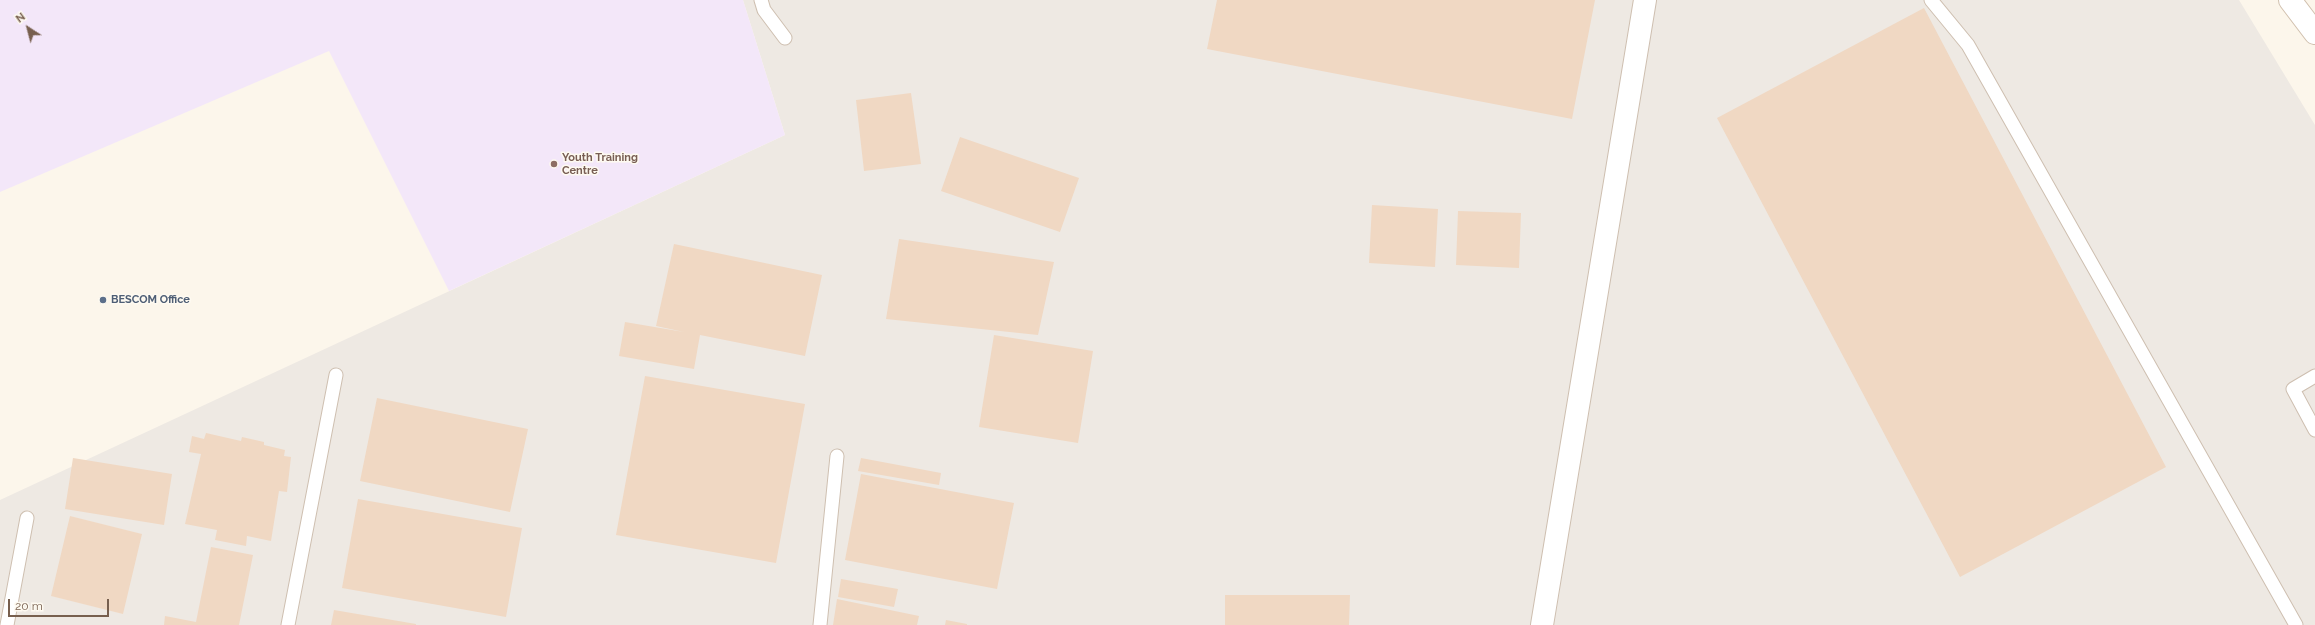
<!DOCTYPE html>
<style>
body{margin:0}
#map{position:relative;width:2315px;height:625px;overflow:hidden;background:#fcf6eb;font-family:Raleway,sans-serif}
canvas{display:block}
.north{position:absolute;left:8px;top:8px;width:40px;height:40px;-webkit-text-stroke:3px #fefaf1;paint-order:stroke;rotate:324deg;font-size:11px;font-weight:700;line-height:16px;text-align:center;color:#775f4e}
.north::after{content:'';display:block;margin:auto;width:14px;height:18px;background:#775f4e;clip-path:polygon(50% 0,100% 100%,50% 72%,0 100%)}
.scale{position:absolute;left:8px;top:599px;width:101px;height:18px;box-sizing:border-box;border:2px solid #775f4e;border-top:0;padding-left:5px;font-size:12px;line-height:14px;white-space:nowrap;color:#775f4e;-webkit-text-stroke:3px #fefaf1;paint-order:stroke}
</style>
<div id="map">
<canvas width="2315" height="625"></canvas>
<div class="north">N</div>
<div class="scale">20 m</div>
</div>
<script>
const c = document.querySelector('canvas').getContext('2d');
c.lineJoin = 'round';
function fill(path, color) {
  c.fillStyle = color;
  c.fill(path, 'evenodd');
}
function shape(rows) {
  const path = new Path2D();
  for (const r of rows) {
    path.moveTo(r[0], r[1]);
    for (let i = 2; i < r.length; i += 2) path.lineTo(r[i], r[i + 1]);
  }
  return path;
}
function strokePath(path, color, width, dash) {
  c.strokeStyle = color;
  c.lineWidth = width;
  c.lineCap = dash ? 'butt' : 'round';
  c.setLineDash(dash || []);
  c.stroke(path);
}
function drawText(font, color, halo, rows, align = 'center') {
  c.font = font + ' Raleway,sans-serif';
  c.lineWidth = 3;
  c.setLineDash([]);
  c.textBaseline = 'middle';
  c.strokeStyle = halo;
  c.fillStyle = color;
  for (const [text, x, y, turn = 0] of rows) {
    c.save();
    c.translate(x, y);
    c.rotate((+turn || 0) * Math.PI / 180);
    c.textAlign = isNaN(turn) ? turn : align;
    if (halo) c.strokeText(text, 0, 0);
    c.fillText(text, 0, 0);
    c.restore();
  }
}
fill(shape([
 [743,0,2239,0,2315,125,2315,625,0,625,0,500,785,135]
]), '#eee9e3');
fill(shape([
 [0,0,743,0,785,135,449,291,329,51,0,192]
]), '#f3e7f9');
fill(shape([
 [1217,0,1595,0,1572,119,1207,49],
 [1924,8,2166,467,1960,577,1717,118],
 [911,93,921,164,864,171,856,100],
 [960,137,1079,178,1060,232,941,191],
 [1372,205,1438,209,1435,267,1369,263],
 [1458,211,1521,213,1519,268,1456,265],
 [899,239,1054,262,1038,335,886,319],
 [674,244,822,275,805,356,700,335,694,369,619,356,625,322,684,332,656,326],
 [994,335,1093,351,1078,443,979,427],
 [645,376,805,404,776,563,616,535],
 [377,398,528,429,510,512,360,481],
 [206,433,241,441,242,437,264,442,264,445,285,450,284,456,291,457,287,492,279,491,271,541,247,536,246,546,215,540,217,530,185,524,201,454,189,452,192,436,204,439],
 [73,458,172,474,164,525,65,509],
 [861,458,941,473,939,485,858,471],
 [861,474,1014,503,997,589,845,560],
 [358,499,522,528,506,617,342,588],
 [70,516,142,534,123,614,51,596],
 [211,547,253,555,239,625,164,625,165,616,196,622],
 [841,579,898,589,894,607,838,597],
 [1225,595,1350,595,1349,625,1225,625],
 [837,599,919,616,917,625,833,625],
 [334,610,416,624,416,625,331,625],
 [946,620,967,624,967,625,945,625]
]), '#f0d8c3');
const service = shape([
 [761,0,764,10,785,38],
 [1931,0,1968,45,2296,625],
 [2315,376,2293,389,2315,430],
 [7,625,27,518],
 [288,625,336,375],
 [820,625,837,456]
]);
const tertiary = shape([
 [1542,625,1645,0]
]);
const secondary = shape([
 [2290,0,2315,33]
]);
strokePath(service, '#cebfb0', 15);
strokePath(tertiary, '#cebfb0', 24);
strokePath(secondary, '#d1c0ae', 24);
strokePath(service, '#fff', 13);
strokePath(tertiary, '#fff', 22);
strokePath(secondary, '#fff', 22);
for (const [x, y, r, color] of [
 [554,164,4,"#8d6e63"],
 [103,300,4,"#5c6f8a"]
]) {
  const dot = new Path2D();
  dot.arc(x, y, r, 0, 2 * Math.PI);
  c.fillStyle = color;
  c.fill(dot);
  strokePath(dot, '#fefaf1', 1.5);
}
drawText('bold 11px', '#785e54', '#fefaf1', [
 ["Youth Training",562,158],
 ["Centre",562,171]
], 'left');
drawText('bold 11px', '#4e5e75', '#fefaf1', [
 ["BESCOM Office",111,300]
], 'left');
</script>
